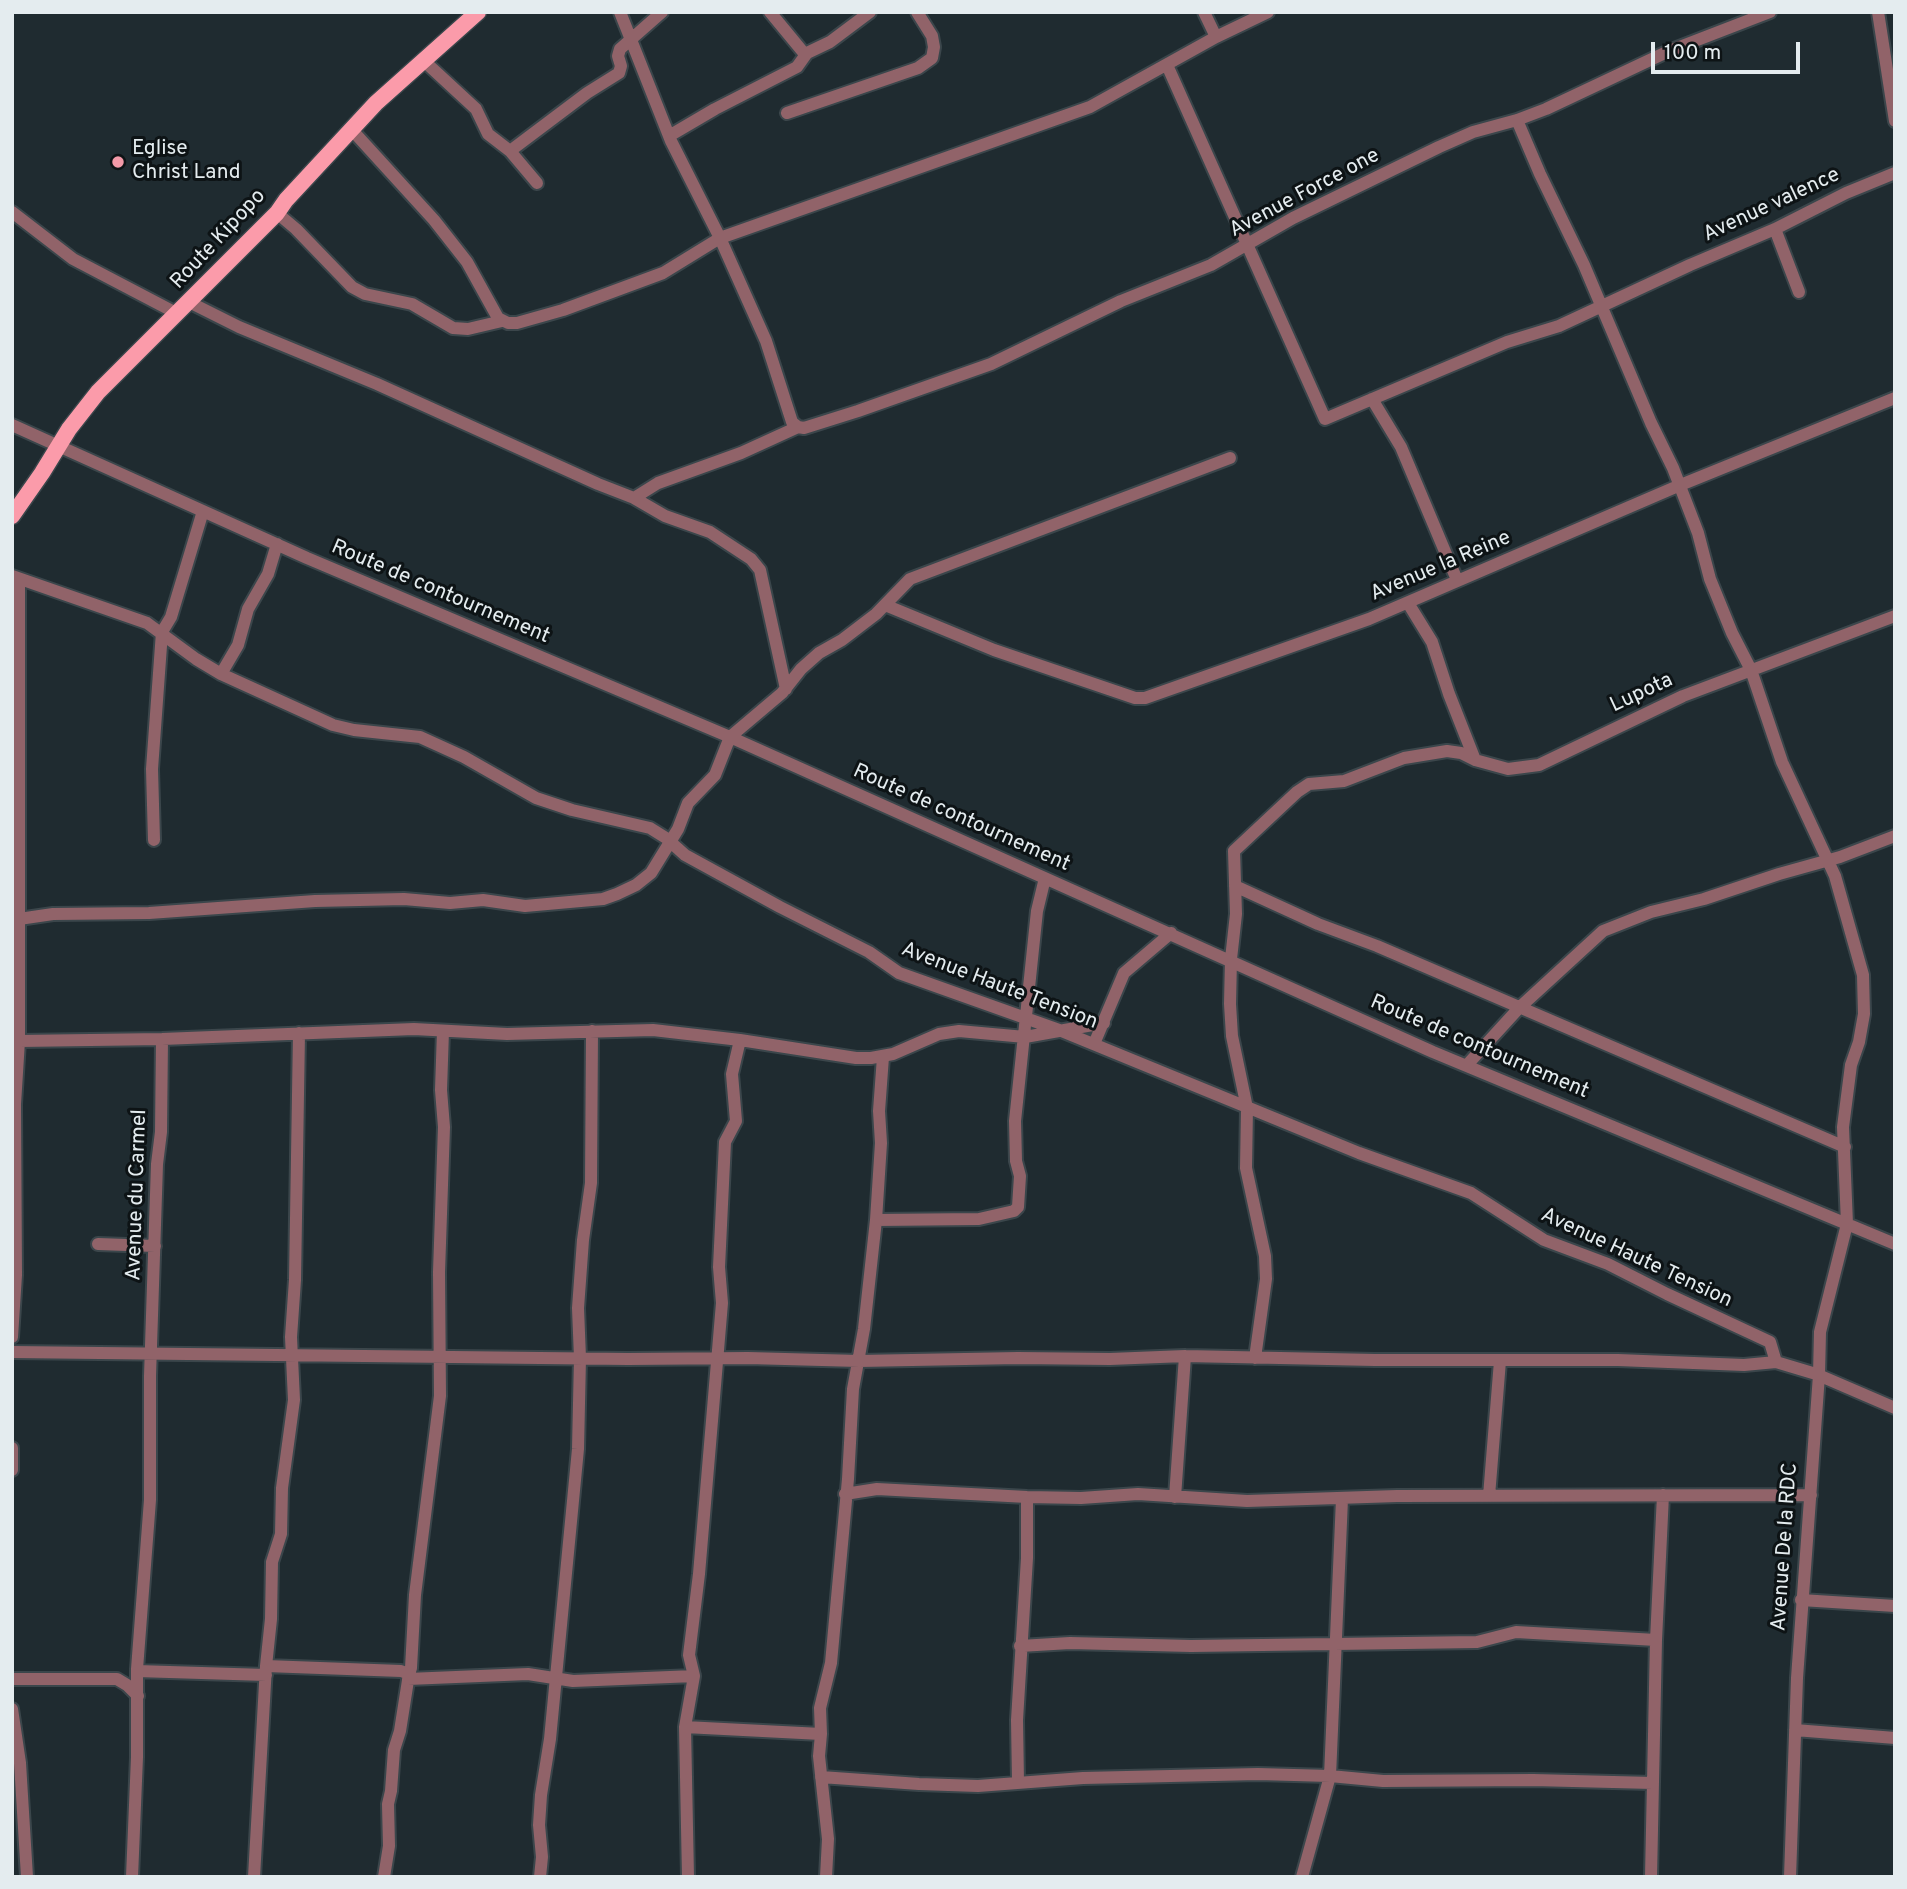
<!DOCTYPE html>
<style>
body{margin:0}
#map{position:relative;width:1907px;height:1889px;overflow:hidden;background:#1f2b30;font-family:Overpass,sans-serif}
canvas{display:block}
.frame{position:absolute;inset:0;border:14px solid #e4ecef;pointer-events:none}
.scale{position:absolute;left:1651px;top:42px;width:149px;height:32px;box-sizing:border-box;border:4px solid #e4ecef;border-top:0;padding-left:9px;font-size:21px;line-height:24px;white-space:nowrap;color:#e4ecef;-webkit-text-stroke:5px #0d1315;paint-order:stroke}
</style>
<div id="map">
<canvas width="1907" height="1889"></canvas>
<div class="frame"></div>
<div class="scale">100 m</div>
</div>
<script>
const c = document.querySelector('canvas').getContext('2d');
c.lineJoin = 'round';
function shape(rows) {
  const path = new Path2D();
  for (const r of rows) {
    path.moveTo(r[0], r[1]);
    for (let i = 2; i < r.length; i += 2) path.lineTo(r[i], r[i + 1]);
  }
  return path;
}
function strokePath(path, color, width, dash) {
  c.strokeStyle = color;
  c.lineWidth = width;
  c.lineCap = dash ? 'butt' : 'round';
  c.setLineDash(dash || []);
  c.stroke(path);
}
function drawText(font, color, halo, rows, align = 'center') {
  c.font = font + ' Overpass,sans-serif';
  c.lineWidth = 6;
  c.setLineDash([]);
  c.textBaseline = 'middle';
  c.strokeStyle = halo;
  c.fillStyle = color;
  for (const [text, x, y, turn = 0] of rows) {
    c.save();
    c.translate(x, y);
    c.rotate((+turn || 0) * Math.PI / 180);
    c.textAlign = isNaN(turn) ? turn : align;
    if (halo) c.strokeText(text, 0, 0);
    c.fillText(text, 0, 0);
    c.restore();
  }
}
const minor = shape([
 [620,12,671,141,720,238,766,341,792,422,798,427],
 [770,12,803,52,807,53,830,42,870,12],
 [1204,12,1216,37],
 [1878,12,1895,121],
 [423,60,476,109,488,134,510,151,537,183],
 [1167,65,1325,419,1507,342,1559,326,1690,265,1775,229,1846,193,1895,173],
 [787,113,918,68,932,58,934,47,932,36,917,12],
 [1517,120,1540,174,1584,265,1651,423,1673,468,1698,533,1710,579,1732,633,1751,670,1782,762,1835,876,1863,975,1864,1014,1859,1042,1851,1065,1843,1127,1847,1224,1820,1332,1819,1375,1797,1678,1790,1877],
 [352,130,434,220,467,262,498,318,508,323,517,323,563,310,663,273,720,238,1090,107,1216,37,1268,12],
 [669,136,715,109,797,67,807,53],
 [510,151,587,93,619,73,621,66,618,56,620,49,662,12],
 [12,212,73,259,178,314],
 [277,213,296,229,352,287,365,294,412,304,453,328,468,329,502,321],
 [1775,229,1799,292],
 [189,302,239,327,377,384,598,484,634,498,665,516,710,532,751,559,760,570,786,689],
 [1372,399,1401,447,1457,580],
 [12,425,307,558,730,737,1433,1052,1895,1244],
 [634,498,658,483,741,453,798,427,804,428,858,411,991,364,1121,301,1211,265,1293,218,1439,147,1473,132,1517,120,1546,109,1669,51,1770,12],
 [12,576,147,623,196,659,221,674,333,725,354,730,420,737,464,757,536,798,572,810,650,828,666,838,685,855,780,907,869,952,899,973,1059,1030,1359,1153,1471,1193,1544,1240,1608,1264,1667,1294,1770,1342,1776,1362,1816,1374,1895,1408],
 [1408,603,1432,642,1449,694,1475,760],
 [885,605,994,650,1135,698,1145,698,1369,619,1678,486,1895,398],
 [221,674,238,645,248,609,268,574,277,544],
 [154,840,152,769,162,632,171,617,203,511],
 [1235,886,1318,924,1377,946,1845,1147],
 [19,919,53,914,149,913,315,901,404,899,450,903,483,900,525,906,603,899,617,894,636,885,651,873,678,829,688,803,715,775,730,737,782,693,801,669,819,653,842,640,876,614,910,579,1230,458],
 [12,1039,19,1041,162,1039,414,1029,507,1034,653,1030,740,1040,856,1058,871,1058,893,1054,939,1034,959,1031,1025,1037,1104,1023],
 [1094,1044,1124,973,1171,933],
 [1467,1065,1519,1008,1603,931,1651,912,1704,899,1779,874,1840,857,1895,836],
 [876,1220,881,1143,879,1111,883,1057],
 [98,1244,155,1246],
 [12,1337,16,1275,15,1104,19,1041,19,579],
 [12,1352,628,1359,748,1358,859,1361,1018,1358,1110,1359,1185,1356,1375,1360,1618,1360,1744,1365,1776,1362],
 [1255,1358,1266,1279,1265,1256,1246,1168,1247,1108,1232,1036,1230,1004,1231,959,1236,914,1234,851,1297,792,1309,784,1344,781,1404,758,1447,751,1461,753,1475,760,1508,769,1539,765,1683,696,1895,616],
 [12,1448,12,1470],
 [845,1494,877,1489,1027,1497,1081,1498,1138,1494,1247,1501,1397,1496,1811,1495],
 [1489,1496,1500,1361],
 [1175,1497,1185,1356],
 [1801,1600,1895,1606],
 [1020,1646,1070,1643,1191,1646,1477,1642,1516,1632,1656,1640],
 [266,1666,401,1671,409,1674,411,1668,415,1595,440,1396,439,1272,444,1127,441,1090,443,1031],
 [137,1671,266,1675],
 [12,1679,117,1679,127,1685,138,1696],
 [408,1679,528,1674,573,1681,694,1676],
 [12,1709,20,1763,27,1877],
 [685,1727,821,1734],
 [1795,1730,1895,1738],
 [821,1777,919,1784,978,1786,1083,1778,1258,1774,1330,1776,1383,1781,1533,1780,1653,1783],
 [1018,1782,1017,1720,1027,1558,1027,1497],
 [132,1877,137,1757,137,1669,150,1500,150,1376,157,1164,161,1132,162,1039],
 [254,1877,266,1666,271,1619,272,1562,281,1534,282,1488,294,1400,291,1337,295,1280,299,1033],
 [384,1877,389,1846,388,1804,391,1791,394,1750,400,1731,409,1674],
 [540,1877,542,1857,539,1825,541,1795,550,1739,578,1449,580,1358,578,1308,583,1240,591,1183,592,1031],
 [688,1877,685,1727,694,1676,689,1655,699,1574,722,1303,719,1267,725,1142,736,1121,732,1074,740,1040],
 [826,1877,828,1839,819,1756,821,1734,820,1708,831,1663,848,1479,853,1389,864,1329,876,1220,979,1219,1014,1211,1018,1207,1020,1176,1016,1161,1015,1121,1037,911,1045,878],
 [1302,1877,1330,1776,1342,1499],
 [1651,1877,1656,1640,1663,1495]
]);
const major = shape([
 [12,516,42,473,69,429,98,392,277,213,286,200,376,103,478,12]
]);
strokePath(minor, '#3b464b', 16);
strokePath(major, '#3b464b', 19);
strokePath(minor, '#916369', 12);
strokePath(major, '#fb9baa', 16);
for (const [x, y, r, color] of [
 [118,162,7,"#f39aa8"]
]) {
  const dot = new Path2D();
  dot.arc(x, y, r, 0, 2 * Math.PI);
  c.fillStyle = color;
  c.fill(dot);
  strokePath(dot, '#0d1315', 2.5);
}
drawText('21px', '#e4ecef', '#0d1315', [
 ["Eglise",132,150],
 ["Christ Land",132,174]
], 'left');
drawText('21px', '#e4ecef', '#0d1315', [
 ["Avenue Force one",1305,194,-28],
 ["Avenue valence",1772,206,-25],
 ["Route Kipopo",219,240,-47],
 ["Avenue la Reine",1441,567,-23],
 ["Route de contournement",440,593,23],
 ["Lupota",1642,694,-25],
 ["Route de contournement",961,819,24],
 ["Avenue Haute Tension",999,987,21],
 ["Route de contournement",1479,1048,23],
 ["Avenue du Carmel",138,1195,-88],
 ["Avenue Haute Tension",1636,1259,25],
 ["Avenue De la RDC",1786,1547,-86]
]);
</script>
